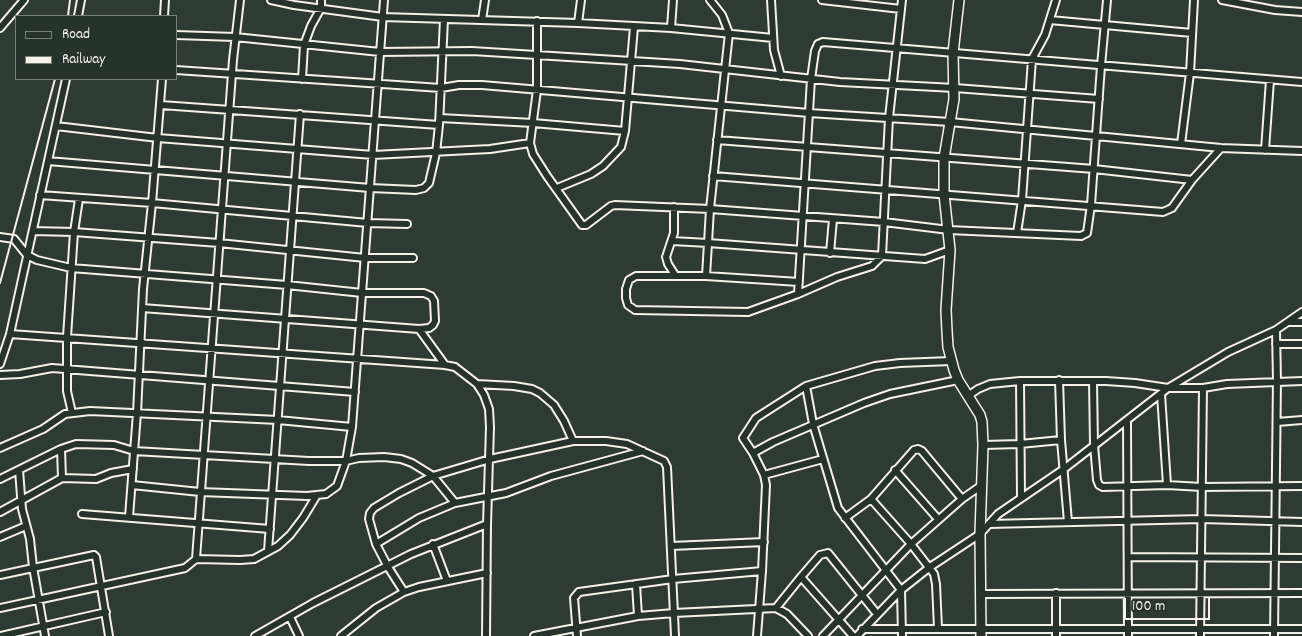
<!DOCTYPE html>
<style>
body{margin:0}
#map{position:relative;width:1302px;height:636px;overflow:hidden;background:#2e3b34;font-family:Dekko,sans-serif}
canvas{display:block}
.legend{position:absolute;left:15px;top:15px;width:162px;height:65px;box-sizing:border-box;background:#26332d;border:1px solid #787f78;margin:0;padding:6px 9px;list-style:none;font-size:15px;color:#f4f1e8}
.legend li{display:flex;align-items:center;gap:10px;height:25px}
.legend b{width:25px;border:1px solid #787f78}
.scale{position:absolute;left:1124px;top:598px;width:86px;height:22px;box-sizing:border-box;border:2px solid #f4f1e8;border-top:0;padding-left:6px;font-size:15px;line-height:18px;white-space:nowrap;color:#f4f1e8;-webkit-text-stroke:4px #26332d;paint-order:stroke}
</style>
<div id="map">
<canvas width="1302" height="636"></canvas>
<ul class="legend">
<li><b style="height:6px;background:#26332d"></b>Road</li>
<li><b style="height:6px;background:#f4f1e8"></b>Railway</li>
</ul>
<div class="scale">100 m</div>
</div>
<script>
const c = document.querySelector('canvas').getContext('2d');
c.lineJoin = 'round';
function shape(rows) {
  const path = new Path2D();
  for (const r of rows) {
    path.moveTo(r[0], r[1]);
    for (let i = 2; i < r.length; i += 2) path.lineTo(r[i], r[i + 1]);
  }
  return path;
}
function strokePath(path, color, width, dash) {
  c.strokeStyle = color;
  c.lineWidth = width;
  c.lineCap = dash ? 'butt' : 'round';
  c.setLineDash(dash || []);
  c.stroke(path);
}
const minor = shape([
 [271,0,294,5,383,17,578,23,671,28,773,38],
 [710,0,722,15,729,33,710,209,708,243,925,259,950,250],
 [771,0,774,50,781,76],
 [822,0,901,9],
 [1222,0,1275,10,1302,12],
 [78,16,81,0],
 [164,16,165,0],
 [482,20,485,0],
 [1050,20,1192,33],
 [537,21,537,90,530,143,533,154,547,176,582,225,586,225,611,206,615,205,710,209,884,222,949,230,1081,236,1087,233,1091,205,1101,66,1107,0],
 [578,23,581,0],
 [0,28,24,0],
 [671,28,673,0],
 [176,35,235,37,380,52,472,51,680,64,840,82,955,88,1099,99],
 [176,70,441,88,459,85,482,85,809,113,950,122,1221,148,1302,151],
 [302,79,304,45,311,26,321,8,321,0],
 [161,105,439,125],
 [440,118,533,123,625,131],
 [56,126,158,138,373,155,490,149,530,143],
 [717,140,1094,169,1192,180,1221,148],
 [1181,144,1190,73,1194,0],
 [1265,150,1270,80],
 [48,161,370,188,416,190,424,188,429,183,436,153,439,125,444,19],
 [713,176,1163,212,1172,208,1192,180],
 [557,188,591,174,603,166,621,147,625,131,634,27],
 [40,195,152,203,368,223,407,224],
 [674,207,674,233,666,257,668,264,675,275],
 [33,231,74,232,219,243,365,258,413,258],
 [1017,233,1022,200,1032,59,1045,35,1056,0],
 [0,237,14,239,27,255,37,260,71,268,287,285,362,293,424,293,431,296,434,301,435,321,433,325,429,328,419,329,142,308],
 [672,241,708,243,706,276,799,282],
 [830,253,833,219],
 [706,276,636,276,629,280,626,289,626,298,628,305,635,310,748,312,798,294,837,277,872,266,882,256,889,118,902,0],
 [798,294,811,79,815,51,818,44,823,42,1302,82],
 [1288,322,1302,322],
 [419,329,445,365],
 [10,334,445,365,455,367,477,384,484,395,489,409,490,427,487,524,486,636],
 [1276,344,1302,344],
 [0,364,10,334,66,79],
 [0,375,20,374,52,368,355,392],
 [1059,380,1061,440,1068,522],
 [1020,381,1021,497],
 [1093,381,1094,445,1097,480,1099,485,1103,487,1167,485,1202,487,1302,486],
 [477,384,514,386,532,389,540,393,554,405,564,421,573,441],
 [806,386,813,424,838,508,901,590,902,636],
 [1161,394,1167,485],
 [968,396,978,389,990,384,1020,381,1106,381,1135,383,1168,388,1203,388,1227,384,1302,381],
 [72,413,67,391,67,337,74,232,79,199],
 [1127,421,1128,636],
 [1277,422,1302,420],
 [983,445,1020,444,1061,440],
 [0,448,43,429,65,414,90,411,278,420,352,427],
 [61,449,62,478],
 [753,453,743,438,756,418,806,386,875,366,900,363,951,361],
 [19,470,22,509,30,539,33,567,45,636],
 [895,470,938,519],
 [764,475,823,459],
 [0,479,61,449,76,444,114,445,134,451,309,461,346,461,359,458,384,457,401,459,412,463,433,476,455,503],
 [132,485,200,492,307,496,326,494,337,486,346,461,352,427,384,0],
 [871,499,911,544,934,574,936,584,938,628],
 [0,512,62,478,96,479,111,473,133,469],
 [82,514,270,529],
 [129,517,137,413,143,289,152,203,162,79],
 [845,518,871,499,914,450,918,449,922,451,962,499],
 [989,524,1202,519,1302,522],
 [0,537,26,526],
 [376,544,369,519,370,513,374,508,399,493,433,476,490,459,573,441,606,441,627,444,664,461,667,467,675,636],
 [433,544,447,581],
 [671,546,764,542],
 [268,551,300,114],
 [1128,557,1302,558],
 [196,559,240,560,254,559,278,546,290,535,303,518,317,495],
 [487,573,419,587,404,592,388,567,376,544,419,518,455,503,506,493,551,476,643,451],
 [0,575,94,555,96,557,109,636],
 [801,577,820,555,828,553,877,614],
 [636,584,638,616],
 [981,594,1302,593],
 [0,608,185,568,196,559,233,60,240,0],
 [776,608,801,577,853,636],
 [290,617,299,636],
 [862,629,1302,629],
 [1,636,106,612],
 [255,636,313,603,411,554,487,524],
 [341,636,376,608,404,592],
 [534,636,638,616,674,613,776,608,787,614,808,636],
 [577,636,574,598,579,592,673,579,762,571],
 [757,636,762,571,766,485,764,475,753,453,773,442,864,403,890,394,958,380],
 [823,636,911,544,962,499,982,485],
 [857,636,901,590,930,567,980,534,998,514,1064,469,1168,388,1228,352,1276,330,1302,312],
 [1056,636,1056,593],
 [1200,636,1203,388],
 [1274,636,1277,381,1276,330]
]);
const tertiary = shape([
 [959,0,953,53,954,99,944,158,944,194,950,250,946,310,947,331,948,347,954,370,958,380,980,415,982,422,983,445,980,534,981,636]
]);
strokePath(minor, '#f4f1e8', 10);
strokePath(tertiary, '#f4f1e8', 12);
strokePath(minor, '#26332d', 6);
strokePath(tertiary, '#26332d', 9);
strokePath(shape([
 [68,16,70,0],
 [0,283,55,79]
]), '#f4f1e8', 2);
</script>
